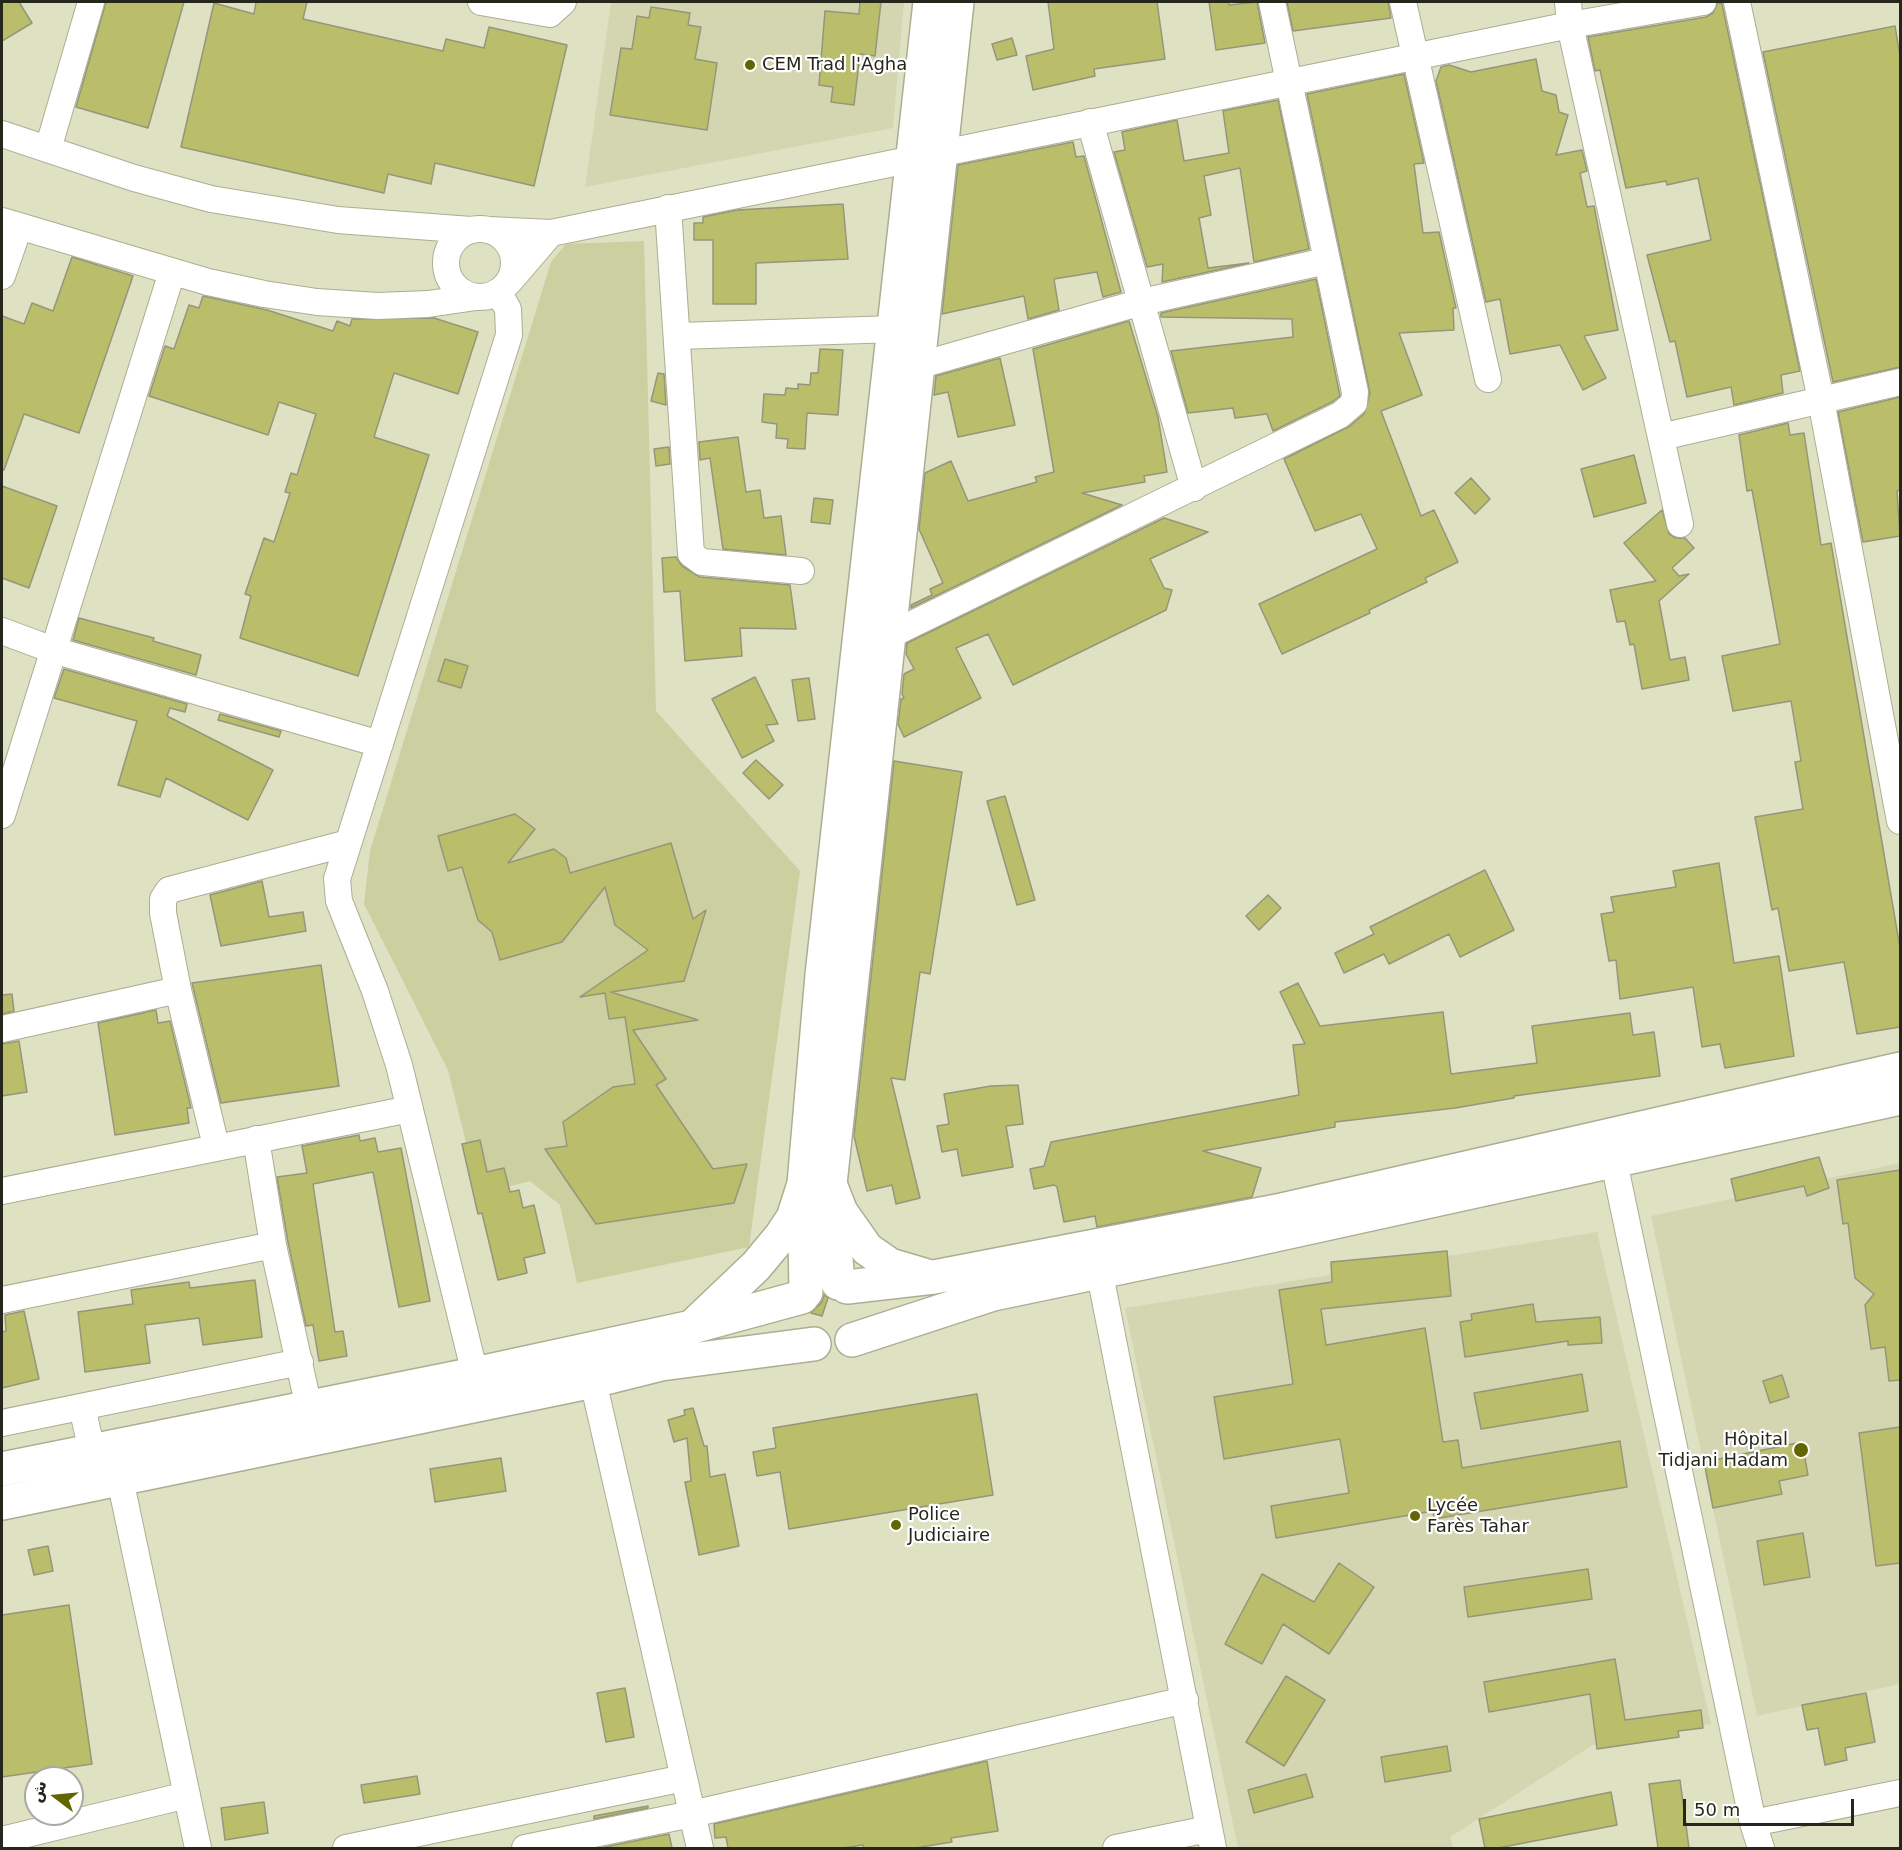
<!DOCTYPE html>
<meta charset="utf-8">
<style>
body{margin:0}
#map{position:relative;width:1902px;height:1850px;overflow:hidden;background:#dfe1c3;font-family:"DejaVu Sans",Cairo,sans-serif}
canvas{display:block}
.frame{position:absolute;inset:0;border:3px solid #26271c;pointer-events:none}
.north{position:absolute;left:24px;top:1766px;width:60px;height:60px;box-sizing:border-box;background:#fff;border:2px solid #a8a9a4;border-radius:50%;rotate:286deg;font-size:16px;font-weight:700;line-height:24px;text-align:center;color:#26271c}
.north::after{content:'';display:block;margin:auto;width:21px;height:27px;background:#636500;clip-path:polygon(50% 0,100% 100%,50% 72%,0 100%)}
.scale{position:absolute;left:1683px;top:1799px;width:171px;height:27px;box-sizing:border-box;border:3px solid #26271c;border-top:0;padding-left:8px;font-size:18px;line-height:21px;white-space:nowrap;color:#26271c;-webkit-text-stroke:4px #fff;paint-order:stroke}
</style>
<div id="map">
<canvas width="1902" height="1850"></canvas>
<div class="frame"></div>
<div class="north">ش</div>
<div class="scale">50 m</div>
</div>
<script>
const c = document.querySelector('canvas').getContext('2d');
c.lineJoin = 'round';
function fill(path, color) {
  c.fillStyle = color;
  c.fill(path, 'evenodd');
}
function shape(rows) {
  const path = new Path2D();
  for (const r of rows) {
    if (r.length === 3) {
      path.moveTo(r[0] + r[2], r[1]);
      path.arc(r[0], r[1], r[2], 0, 2 * Math.PI);
      continue;
    }
    path.moveTo(r[0], r[1]);
    for (let i = 2; i < r.length; i += 2) path.lineTo(r[i], r[i + 1]);
  }
  return path;
}
function strokePath(path, color, width, dash) {
  c.strokeStyle = color;
  c.lineWidth = width;
  c.lineCap = dash ? 'butt' : 'round';
  c.setLineDash(dash || []);
  c.stroke(path);
}
function drawText(font, color, halo, rows, align = 'center') {
  c.font = font + ' "DejaVu Sans",sans-serif';
  c.lineWidth = 4.5;
  c.setLineDash([]);
  c.textBaseline = 'middle';
  c.strokeStyle = halo;
  c.fillStyle = color;
  for (const [text, x, y, turn = 0] of rows) {
    c.save();
    c.translate(x, y);
    c.rotate((+turn || 0) * Math.PI / 180);
    c.textAlign = isNaN(turn) ? turn : align;
    if (halo) c.strokeText(text, 0, 0);
    c.fillText(text, 0, 0);
    c.restore();
  }
}
fill(shape([
 [611,2,904,2,893,128,585,187],
 [1900,1163,1900,1684,1757,1716,1651,1216],
 [1597,1232,1711,1724,1593,1745,1450,1837,1453,1848,1238,1848,1125,1308]
]), '#d4d6b2');
fill(shape([
 [644,241,656,711,800,871,749,1247,577,1283,560,1205,530,1181,479,1194,448,1070,364,904,370,851,551,262,566,244]
]), '#cccfa0');
const building = shape([
 [2,2,19,2,32,23,2,41,2,2],
 [106,2,184,2,148,128,76,107,106,2],
 [256,2,307,2,303,19,443,51,446,39,484,48,489,27,567,45,534,186,435,163,431,184,388,174,384,193,181,147,214,3,254,14,256,2],
 [860,2,881,2,875,56,860,54,854,105,831,102,833,87,819,85,825,11,859,14,860,2],
 [1048,2,1157,2,1165,59,1094,69,1095,76,1033,90,1026,56,1054,49,1048,2],
 [1209,2,1229,2,1229,5,1257,2,1265,43,1216,50,1209,2],
 [1287,2,1388,2,1391,18,1293,31,1287,2],
 [1718,2,1722,4,1800,371,1781,375,1783,393,1734,405,1731,387,1687,397,1675,341,1670,342,1647,255,1711,240,1698,178,1667,185,1666,181,1626,188,1600,70,1595,71,1588,37,1706,17,1713,13,1718,2],
 [651,7,690,13,688,25,701,27,695,59,717,63,707,130,610,115,621,48,632,49,637,16,649,18,651,7],
 [1895,26,1900,56,1900,367,1833,382,1763,52,1895,26],
 [1012,38,1017,55,997,60,992,44,1012,38],
 [1536,59,1542,91,1556,95,1559,112,1568,115,1556,155,1582,150,1587,171,1580,173,1587,207,1594,206,1618,330,1584,336,1606,378,1583,390,1560,345,1510,354,1500,299,1486,302,1436,81,1441,67,1449,65,1471,72,1536,59],
 [1404,74,1424,163,1414,164,1423,233,1439,232,1456,308,1453,308,1454,330,1399,333,1422,395,1381,411,1421,516,1434,510,1458,562,1425,578,1427,582,1369,610,1370,613,1282,654,1259,604,1377,549,1361,514,1315,531,1284,459,1350,426,1364,414,1370,393,1307,94,1404,74],
 [1278,100,1309,249,1254,262,1240,168,1204,176,1211,215,1199,218,1208,268,1249,263,1162,282,1163,264,1147,267,1114,152,1125,150,1122,132,1177,120,1184,161,1229,153,1223,111,1278,100],
 [1073,142,1076,157,1084,156,1121,292,1103,297,1097,272,1054,279,1059,310,1028,319,1024,296,942,314,958,165,1073,142],
 [843,204,848,259,756,263,756,304,713,304,713,240,694,240,694,223,703,223,703,217,737,210,843,204],
 [72,257,133,276,79,433,24,414,4,470,2,470,2,316,24,324,32,303,53,311,72,257],
 [1316,279,1340,396,1332,402,1273,431,1267,414,1235,418,1233,408,1188,413,1171,351,1293,337,1292,319,1161,317,1161,313,1316,279],
 [203,296,267,310,333,331,337,321,350,326,352,319,434,318,478,332,458,394,394,373,374,437,429,455,358,676,240,638,251,596,245,594,264,538,274,542,290,493,285,492,291,473,297,475,316,414,279,402,268,435,149,396,165,346,174,349,189,305,199,308,203,296],
 [1129,321,1158,417,1167,472,1144,476,1145,482,1082,493,1122,505,911,608,911,605,932,595,930,589,943,583,919,529,925,473,951,461,968,501,1037,482,1035,477,1054,472,1033,349,1129,321],
 [820,349,843,350,838,415,807,413,805,449,787,448,788,439,776,438,777,424,762,422,764,394,785,395,786,388,798,389,798,384,810,385,811,373,818,373,820,349],
 [1000,358,1015,425,958,437,948,392,934,395,936,376,1000,358],
 [658,373,664,374,666,405,651,401,658,373],
 [1900,397,1900,490,1897,491,1900,536,1863,542,1838,412,1900,397],
 [1788,423,1790,435,1804,433,1821,545,1831,543,1900,948,1900,1027,1857,1034,1844,962,1789,971,1778,908,1772,910,1755,817,1803,809,1795,762,1801,761,1791,701,1733,711,1722,656,1780,644,1752,490,1747,491,1739,435,1788,423],
 [738,437,746,492,760,490,764,518,781,516,786,555,723,549,710,458,700,460,699,442,738,437],
 [669,447,670,464,656,466,654,449,669,447],
 [1634,455,1646,503,1594,517,1581,469,1634,455],
 [1471,478,1490,499,1475,514,1455,493,1471,478],
 [2,486,57,506,29,588,2,578,2,486],
 [814,498,833,500,830,524,811,522,814,498],
 [1662,510,1669,534,1676,538,1685,538,1694,548,1672,568,1679,576,1689,574,1659,601,1670,660,1685,657,1689,680,1642,689,1634,644,1630,645,1625,621,1617,622,1610,590,1656,581,1624,543,1662,510],
 [1164,518,1208,532,1150,559,1164,588,1172,590,1166,610,1013,685,988,634,956,648,981,698,904,737,898,724,901,699,904,698,902,694,904,674,914,669,906,654,907,643,1164,518],
 [676,557,682,566,700,577,790,585,796,629,740,628,742,656,685,661,680,591,664,592,662,558,676,557],
 [79,618,154,638,153,641,201,655,196,675,73,640,79,618],
 [445,659,468,666,461,688,438,681,445,659],
 [64,669,187,704,185,712,170,708,167,716,273,770,248,820,166,778,160,797,118,785,137,721,54,698,64,669],
 [755,677,778,724,766,725,774,741,742,758,712,699,755,677],
 [809,678,815,719,798,721,792,680,809,678],
 [220,714,281,731,279,737,218,720,220,714],
 [756,760,783,785,769,799,743,773,756,760],
 [894,761,962,772,930,974,920,972,905,1080,891,1078,920,1198,896,1204,892,1185,867,1191,854,1136,894,761],
 [1005,796,1035,900,1017,905,987,801,1005,796],
 [515,814,535,829,508,863,554,849,566,858,570,873,671,843,693,919,706,910,684,981,611,992,698,1020,633,1030,666,1079,656,1085,713,1169,747,1164,734,1203,596,1224,545,1149,567,1146,563,1122,613,1087,635,1084,625,1017,609,1019,605,993,580,997,648,950,615,925,605,887,562,942,500,960,492,932,478,920,462,867,448,871,438,836,515,814],
 [1719,863,1734,963,1779,956,1794,1056,1725,1068,1720,1044,1702,1047,1693,987,1620,999,1616,960,1609,961,1601,914,1614,912,1611,897,1676,887,1673,871,1719,863],
 [1485,870,1514,930,1460,957,1449,934,1389,964,1384,954,1344,973,1335,953,1374,934,1370,927,1485,870],
 [262,881,269,917,303,912,306,931,221,946,210,895,262,881],
 [1268,895,1281,908,1259,930,1246,916,1268,895],
 [321,965,339,1086,221,1103,192,983,321,965],
 [1298,983,1320,1026,1443,1012,1451,1074,1537,1063,1532,1026,1630,1013,1633,1035,1654,1032,1660,1076,1514,1096,1514,1098,1455,1108,1335,1122,1335,1127,1203,1151,1261,1168,1252,1197,1097,1227,1095,1216,1064,1222,1057,1187,1054,1185,1034,1189,1030,1169,1044,1166,1051,1142,1299,1095,1293,1045,1305,1044,1280,992,1298,983],
 [12,994,14,1011,2,1014,2,995,12,994],
 [156,1010,158,1023,170,1021,191,1108,187,1108,189,1123,115,1135,98,1023,156,1010],
 [19,1041,27,1092,2,1096,2,1044,19,1041],
 [1018,1085,1023,1124,1006,1126,1013,1167,962,1176,957,1149,942,1152,937,1126,949,1124,944,1094,991,1086,1018,1085],
 [359,1135,360,1141,375,1138,378,1152,401,1148,430,1301,399,1307,373,1172,313,1184,335,1332,343,1331,347,1356,319,1361,313,1325,306,1326,288,1242,277,1177,307,1173,302,1146,359,1135],
 [480,1140,487,1172,504,1168,510,1192,519,1190,523,1208,534,1205,545,1253,524,1258,527,1273,498,1280,482,1213,478,1214,462,1144,480,1140],
 [1819,1157,1829,1188,1807,1196,1804,1186,1736,1201,1731,1179,1819,1157],
 [1900,1170,1900,1380,1889,1381,1885,1347,1871,1349,1865,1305,1874,1294,1855,1278,1848,1223,1843,1224,1837,1180,1900,1170],
 [1447,1251,1451,1296,1321,1309,1326,1345,1425,1328,1443,1442,1458,1440,1462,1468,1620,1441,1627,1487,1434,1519,1433,1511,1276,1538,1271,1506,1349,1493,1340,1439,1224,1459,1214,1397,1293,1384,1279,1290,1332,1282,1331,1262,1447,1251],
 [255,1280,262,1337,203,1345,199,1318,145,1325,150,1363,85,1372,78,1312,133,1304,131,1290,189,1282,190,1288,255,1280],
 [824,1295,828,1298,822,1316,811,1313,822,1302,824,1295],
 [1533,1304,1536,1322,1600,1317,1602,1343,1568,1345,1568,1341,1465,1357,1460,1322,1472,1320,1471,1314,1533,1304],
 [24,1311,39,1379,2,1388,2,1332,6,1331,5,1315,24,1311],
 [1582,1374,1588,1411,1481,1429,1474,1393,1582,1374],
 [1782,1375,1789,1397,1770,1403,1763,1381,1782,1375],
 [977,1394,993,1495,789,1529,780,1472,757,1476,753,1452,776,1448,773,1428,977,1394],
 [693,1408,704,1446,707,1446,710,1477,725,1474,739,1546,699,1555,685,1482,691,1481,687,1438,674,1442,668,1420,685,1415,684,1410,693,1408],
 [1900,1427,1900,1563,1876,1566,1859,1433,1900,1427],
 [1802,1442,1808,1475,1779,1481,1782,1494,1713,1508,1704,1462,1802,1442],
 [501,1458,506,1491,435,1502,430,1469,501,1458],
 [1803,1533,1810,1577,1764,1585,1757,1541,1803,1533],
 [48,1546,53,1571,34,1575,28,1550,48,1546],
 [1339,1563,1374,1587,1329,1654,1283,1624,1262,1664,1225,1644,1262,1574,1314,1602,1339,1563],
 [1588,1569,1592,1599,1468,1617,1464,1587,1588,1569],
 [69,1605,92,1764,2,1777,2,1615,69,1605],
 [1615,1659,1625,1720,1701,1710,1703,1728,1678,1731,1679,1737,1597,1749,1590,1694,1489,1712,1484,1682,1615,1659],
 [1286,1676,1325,1700,1284,1766,1246,1742,1286,1676],
 [625,1688,634,1737,606,1742,597,1693,625,1688],
 [1866,1693,1875,1742,1845,1748,1847,1760,1825,1765,1818,1728,1807,1730,1802,1705,1866,1693],
 [1447,1746,1451,1771,1385,1782,1381,1757,1447,1746],
 [987,1761,998,1831,951,1838,952,1842,915,1848,864,1848,863,1845,842,1848,728,1848,726,1837,715,1838,714,1824,987,1761],
 [1306,1774,1313,1797,1254,1813,1248,1790,1306,1774],
 [417,1776,420,1794,364,1803,361,1785,417,1776],
 [1680,1780,1689,1848,1658,1848,1649,1784,1680,1780],
 [1611,1792,1617,1825,1498,1848,1485,1848,1479,1819,1611,1792],
 [264,1802,268,1833,225,1840,221,1808,264,1802],
 [648,1806,648,1808,594,1819,594,1816,648,1806],
 [669,1834,672,1848,600,1848,669,1834]
]);
fill(building, '#babe6b');
strokePath(building, '#95967a', 1.5);
const street = shape([
 [481,2,550,14,563,2],
 [1403,2,1488,379],
 [1568,2,1570,25,1680,524],
 [1737,2,1821,400,1900,821],
 [1090,122,1194,488],
 [2,134,134,178,211,199,338,220,471,230],
 [48,149,91,2],
 [668,208,691,554,702,562,801,571],
 [2,221,208,282,264,294,317,302,378,306,428,304,476,297],
 [480,263,34],
 [489,230,551,233,1570,25,1703,2],
 [2,276,19,227],
 [509,282,551,233],
 [678,336,896,329],
 [917,366,1142,302,1326,261],
 [1661,437,1900,382],
 [2,631,53,650,380,744],
 [888,636,1340,415,1354,403,1355,392,1272,2],
 [2,815,172,272],
 [178,990,163,913,163,899,169,890,348,843],
 [2,1029,178,990,216,1146],
 [256,1139,273,1245,309,1408],
 [1610,1143,1753,1823,1900,1793],
 [2,1191,410,1109],
 [1096,1254,1213,1848],
 [2,1300,273,1245],
 [475,1374,399,1065,375,991,339,901,337,879,509,335,508,309,498,292],
 [593,1381,700,1848],
 [82,1407,92,1451],
 [2,1423,300,1362],
 [120,1479,198,1848],
 [1753,1823,1761,1848],
 [2,1840,187,1795],
 [346,1848,684,1778],
 [525,1848,692,1814,1185,1700],
 [1116,1848,1208,1829]
]);
const secondary = shape([
 [838,1283,830,1184,957,2],
 [806,1292,804,1184,822,975,930,2]
]);
const primary = shape([
 [830,1184,841,1212,867,1249,890,1265,924,1275],
 [847,1287,934,1277,1277,1211,1900,1069],
 [694,1325,756,1266,781,1236,793,1218,804,1184],
 [852,1340,993,1294,1234,1244,1900,1098],
 [2,1469,475,1374,692,1327,802,1297],
 [2,1503,593,1381,661,1364,814,1344]
]);
strokePath(street, '#acae91', 28);
strokePath(secondary, '#acae91', 36);
strokePath(primary, '#acae91', 36);
strokePath(street, '#fff', 26);
strokePath(secondary, '#fff', 33);
strokePath(primary, '#fff', 33);
for (const [x, y, r, color] of [
 [750,65,6,"#636500"],
 [1801,1450,8,"#636500"],
 [1415,1516,6,"#636500"],
 [896,1525,6,"#636500"]
]) {
  const dot = new Path2D();
  dot.arc(x, y, r, 0, 2 * Math.PI);
  c.fillStyle = color;
  c.fill(dot);
  strokePath(dot, '#fff', 2);
}
drawText('18px', '#26271c', '#fff', [
 ["CEM Trad l'Agha",762,65],
 ["Hôpital",1788,1440,"right"],
 ["Tidjani Hadam",1788,1461,"right"],
 ["Lycée",1427,1506],
 ["Farès Tahar",1427,1527],
 ["Police",908,1515],
 ["Judiciaire",908,1536]
], 'left');
</script>
